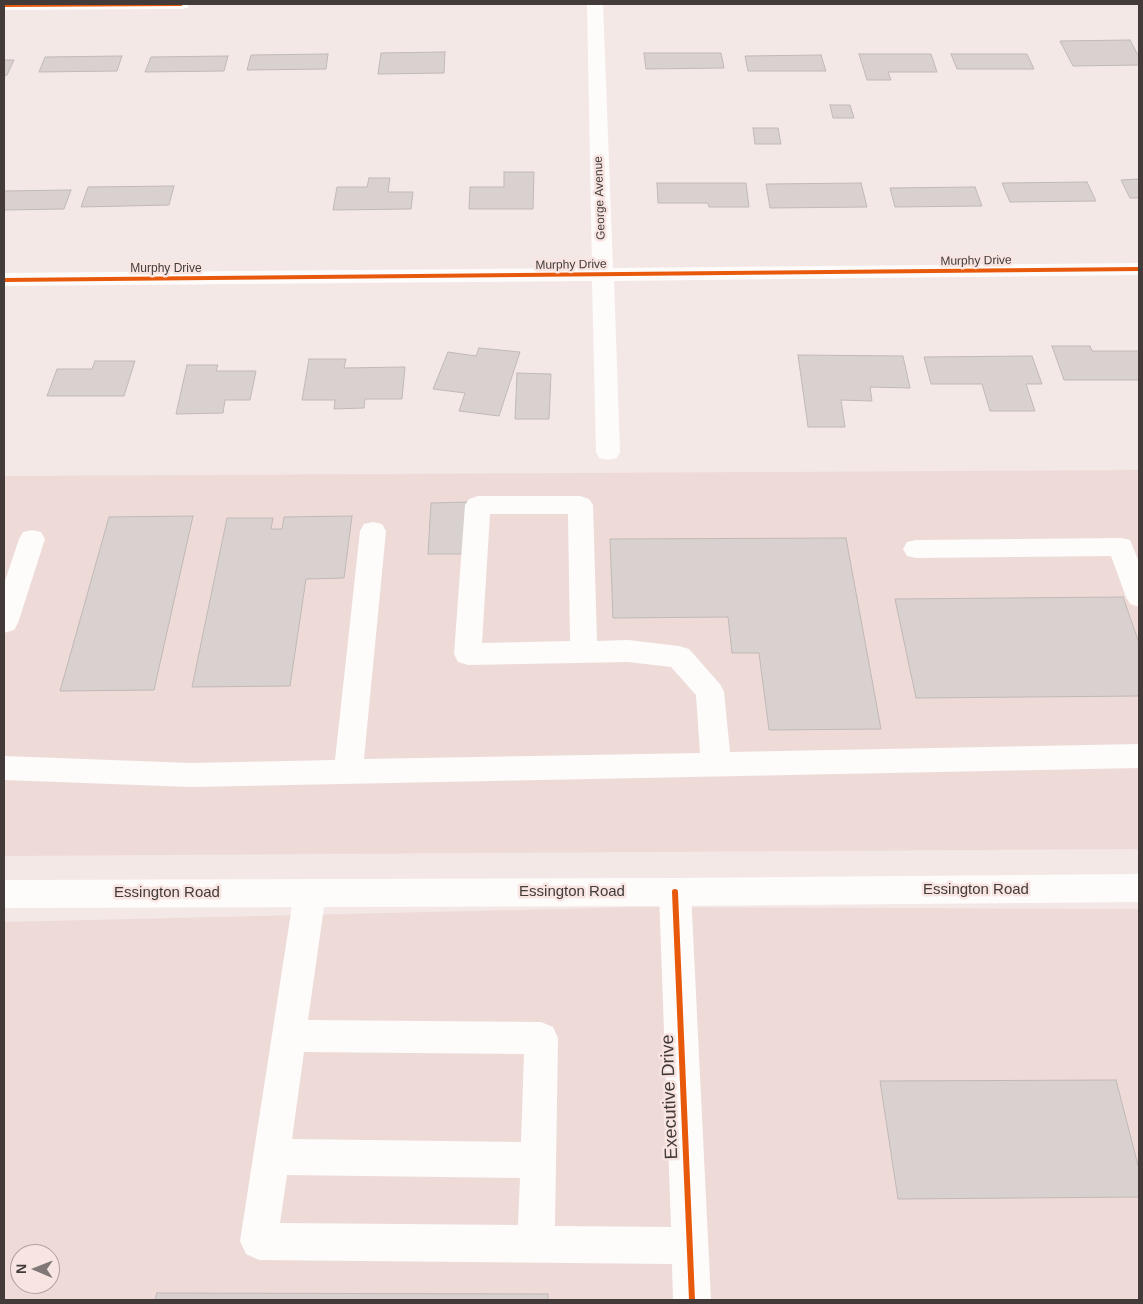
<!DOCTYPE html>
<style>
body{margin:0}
#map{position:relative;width:1143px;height:1304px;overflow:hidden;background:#f3e8e6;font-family:Helvetica,sans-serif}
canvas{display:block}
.frame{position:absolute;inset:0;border:5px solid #423b39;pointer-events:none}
.north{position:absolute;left:10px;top:1244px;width:50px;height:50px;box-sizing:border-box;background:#f8e5e1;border:1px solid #afa19e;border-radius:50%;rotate:271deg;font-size:14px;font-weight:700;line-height:20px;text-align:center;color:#423b39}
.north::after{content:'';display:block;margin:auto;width:18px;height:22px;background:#807876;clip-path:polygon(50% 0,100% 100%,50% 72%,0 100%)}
</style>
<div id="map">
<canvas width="1143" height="1304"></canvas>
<div class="frame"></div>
<div class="north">N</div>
</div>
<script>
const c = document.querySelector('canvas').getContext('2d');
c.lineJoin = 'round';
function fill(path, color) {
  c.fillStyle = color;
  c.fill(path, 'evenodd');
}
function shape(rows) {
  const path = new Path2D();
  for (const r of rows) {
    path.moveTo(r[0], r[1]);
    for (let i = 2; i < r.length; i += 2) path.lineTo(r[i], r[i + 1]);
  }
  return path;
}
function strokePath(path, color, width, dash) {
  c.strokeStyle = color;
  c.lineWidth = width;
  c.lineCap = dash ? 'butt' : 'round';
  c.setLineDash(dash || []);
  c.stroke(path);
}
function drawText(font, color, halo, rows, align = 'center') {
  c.font = font + ' Helvetica,sans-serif';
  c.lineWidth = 5;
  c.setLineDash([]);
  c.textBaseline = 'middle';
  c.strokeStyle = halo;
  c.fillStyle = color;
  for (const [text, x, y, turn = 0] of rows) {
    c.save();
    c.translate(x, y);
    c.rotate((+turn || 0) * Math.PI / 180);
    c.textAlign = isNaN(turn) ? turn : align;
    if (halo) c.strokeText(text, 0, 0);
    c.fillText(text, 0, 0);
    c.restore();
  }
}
fill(shape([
 [1139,470,1139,849,4,856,4,476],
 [641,907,1139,909,1139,1300,4,1300,4,922],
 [20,1254,50,1254,50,1284,20,1284]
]), '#eedbd7');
const building = shape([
 [1130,40,1139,57,1139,65,1073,66,1060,41,1130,40],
 [445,52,444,73,378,74,381,53,445,52],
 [644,53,721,53,724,68,646,69,644,53],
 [328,54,326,69,247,70,251,55,328,54],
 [859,54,931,54,937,72,888,72,891,80,867,80,859,54],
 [951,54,1027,54,1034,69,957,69,951,54],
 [821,55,826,71,748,71,745,56,821,55],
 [122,56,117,71,39,72,45,57,122,56],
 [228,56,224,71,145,72,151,57,228,56],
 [4,60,14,60,7,75,4,76,4,60],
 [830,105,850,105,854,118,833,118,830,105],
 [753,128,778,128,781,144,755,144,753,128],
 [504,172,534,172,533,209,469,209,470,187,504,187,504,172],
 [369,178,390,178,388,192,413,192,411,209,333,210,337,187,367,187,369,178],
 [1139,179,1139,198,1130,198,1121,180,1139,179],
 [1087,182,1096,201,1010,202,1002,183,1087,182],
 [657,183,746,183,749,207,709,207,708,203,658,203,657,183],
 [861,183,867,207,770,208,766,184,861,183],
 [174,186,169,205,81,207,88,187,174,186],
 [975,187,982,206,895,207,890,188,975,187],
 [71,190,64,209,4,210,4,191,71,190],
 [1052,346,1090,346,1092,351,1139,351,1139,380,1064,380,1052,346],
 [479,348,520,352,499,416,459,411,465,393,433,389,448,352,476,356,479,348],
 [798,355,903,356,910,388,870,387,872,401,841,400,845,427,808,427,798,355],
 [1032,356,1042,384,1026,384,1035,411,990,411,982,384,931,384,924,357,1032,356],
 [309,359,346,359,344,368,405,367,402,399,365,399,364,408,334,409,335,400,302,400,309,359],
 [95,361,135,361,124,396,47,396,57,369,92,369,95,361],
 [187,365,218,365,216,371,256,371,250,400,225,400,223,413,176,414,187,365],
 [517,373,551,374,549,419,515,419,517,373],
 [470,502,467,554,428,554,431,503,470,502],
 [193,516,154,690,60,691,109,517,193,516],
 [352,516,344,578,306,579,290,686,192,687,227,518,273,518,271,529,282,529,284,517,352,516],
 [846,538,881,729,769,730,759,653,732,653,728,617,613,618,610,539,846,538],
 [1123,597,1139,643,1139,696,916,698,895,599,1123,597],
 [1116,1080,1139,1169,1139,1197,898,1199,880,1081,1116,1080],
 [157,1293,548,1294,548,1300,155,1300,157,1293]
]);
fill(building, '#d9d1cf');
strokePath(building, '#c1b9b7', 1);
fill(shape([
 [4,4,189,4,187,8,181,9,4,10,4,4],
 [587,4,603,4,613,268,1139,263,1139,275,614,281,620,452,617,458,608,460,599,458,596,452,592,281,4,286,4,273,592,268,587,4],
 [478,496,580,496,589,499,593,505,597,641,628,640,679,646,689,649,720,684,724,692,730,752,1139,744,1139,768,191,787,4,780,4,756,191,763,335,760,360,531,364,524,373,522,382,524,386,531,364,759,700,753,696,695,671,667,628,662,468,665,458,662,454,654,465,505,469,499,478,496],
 [490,514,568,514,570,641,482,643,490,514],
 [32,530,41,532,45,539,18,623,14,630,4,633,4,584,19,539,23,532,32,530],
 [1121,538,1130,540,1139,562,1139,607,1130,604,1126,597,1111,556,916,558,907,556,903,549,907,542,916,540,1121,538],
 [675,878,686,882,691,892,711,1300,673,1300,672,1264,259,1260,246,1254,240,1241,294,893,299,883,310,879,321,883,326,893,308,1020,541,1022,553,1027,558,1038,555,1226,671,1227,659,892,664,882,675,878],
 [304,1052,524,1054,521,1142,292,1139,304,1052],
 [287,1175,520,1178,518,1225,280,1223,287,1175]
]), '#fdfcfb');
fill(shape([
 [1139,874,1139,902,675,906,4,908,4,880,675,878,1139,874]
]), '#fdfcfb');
strokePath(shape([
 [4,5,181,4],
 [4,280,1139,269]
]), '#e8590c', 4);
strokePath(shape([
 [675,892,692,1300]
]), '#e8590c', 6);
drawText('12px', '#423b39', '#f8e5e1', [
 ["George Avenue",600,198,-92],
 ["Murphy Drive",976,261,-1],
 ["Murphy Drive",571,265,-1],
 ["Murphy Drive",166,269]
]);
drawText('15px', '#423b39', '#f8e5e1', [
 ["Essington Road",976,890],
 ["Essington Road",572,892],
 ["Essington Road",167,893]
]);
drawText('18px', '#423b39', '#f8e5e1', [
 ["Executive Drive",670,1097,-92]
]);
</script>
